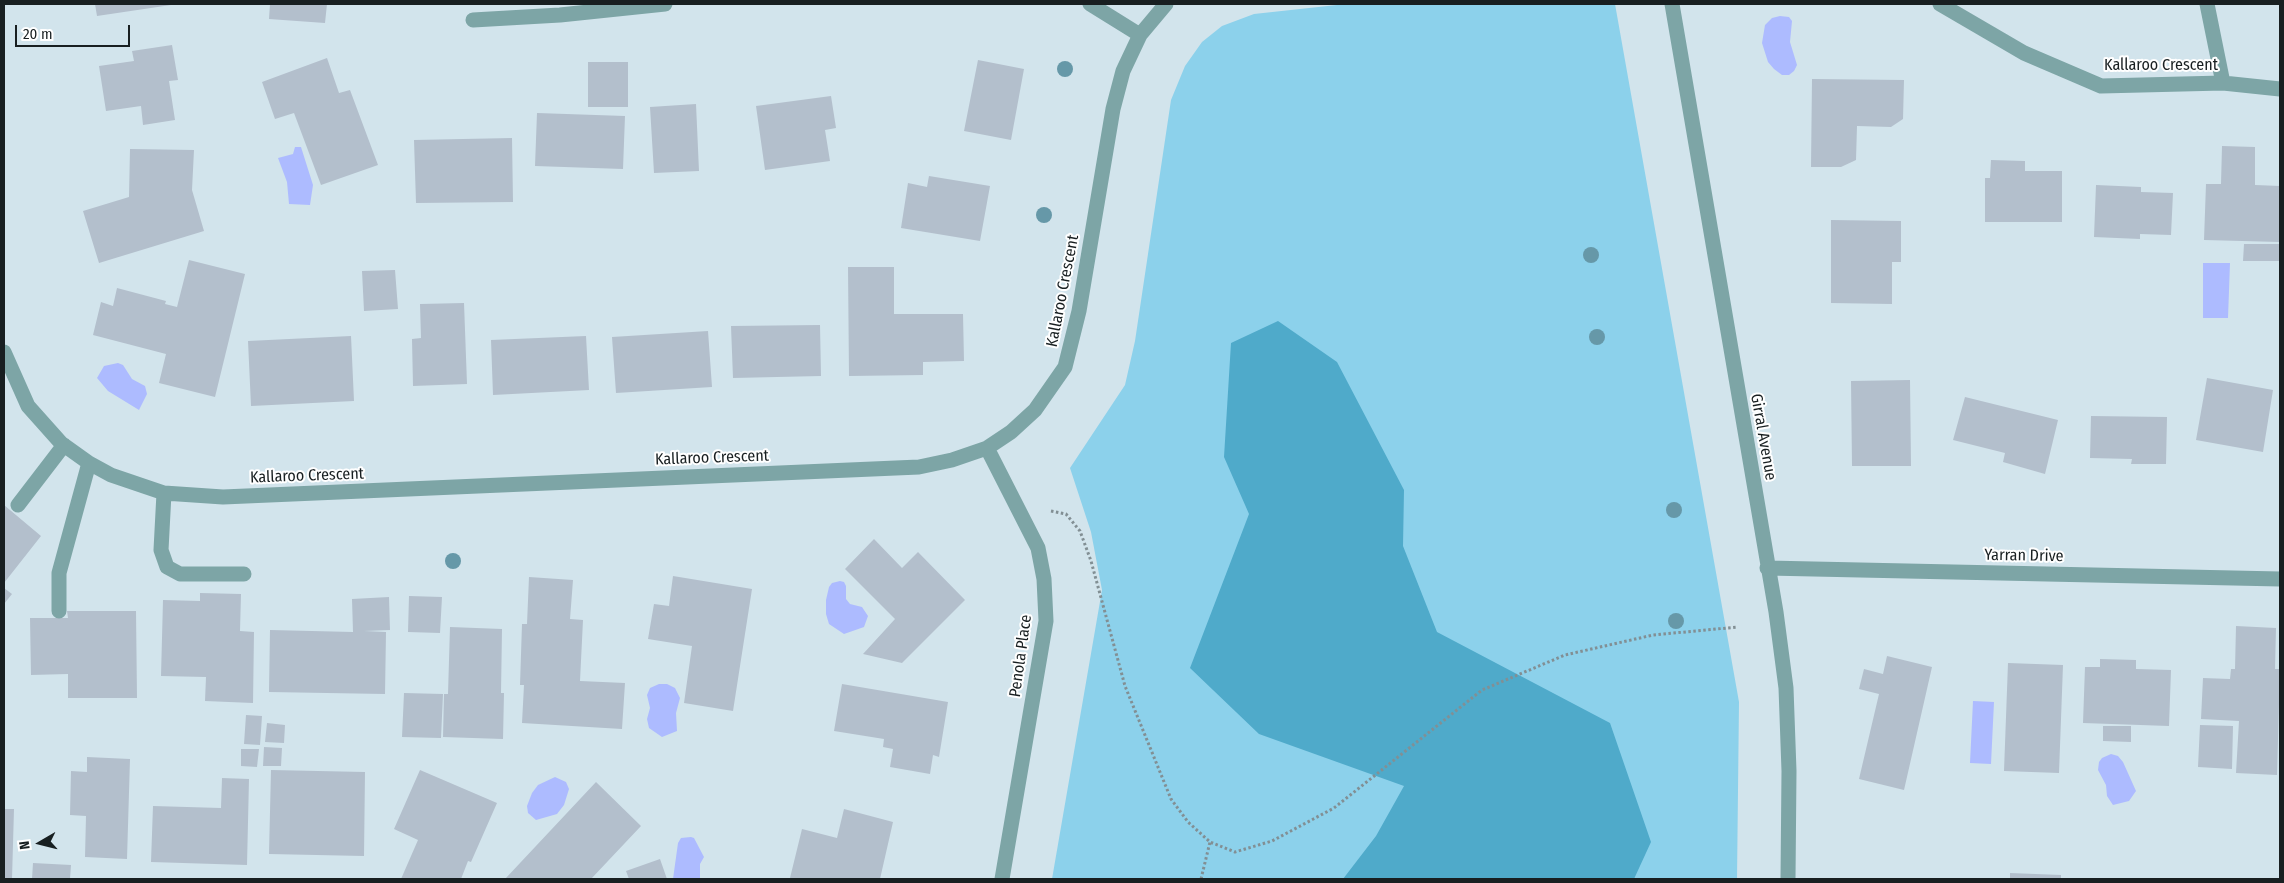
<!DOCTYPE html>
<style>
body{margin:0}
#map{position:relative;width:2284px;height:883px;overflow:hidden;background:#d2e4ec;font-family:"Fira Sans Condensed",sans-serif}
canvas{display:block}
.frame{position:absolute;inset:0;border:5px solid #181f21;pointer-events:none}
.north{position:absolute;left:15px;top:818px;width:50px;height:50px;-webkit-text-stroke:4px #fff;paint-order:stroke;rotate:262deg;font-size:14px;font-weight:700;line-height:20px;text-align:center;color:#181f21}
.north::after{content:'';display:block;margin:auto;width:18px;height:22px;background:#181f21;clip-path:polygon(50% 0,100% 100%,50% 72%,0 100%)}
.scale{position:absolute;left:15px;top:25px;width:115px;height:22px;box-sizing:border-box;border:2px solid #181f21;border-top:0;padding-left:6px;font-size:15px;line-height:18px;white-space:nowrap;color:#181f21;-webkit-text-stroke:4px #fff;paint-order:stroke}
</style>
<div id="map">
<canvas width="2284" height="883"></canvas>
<div class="frame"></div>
<div class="north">N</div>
<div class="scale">20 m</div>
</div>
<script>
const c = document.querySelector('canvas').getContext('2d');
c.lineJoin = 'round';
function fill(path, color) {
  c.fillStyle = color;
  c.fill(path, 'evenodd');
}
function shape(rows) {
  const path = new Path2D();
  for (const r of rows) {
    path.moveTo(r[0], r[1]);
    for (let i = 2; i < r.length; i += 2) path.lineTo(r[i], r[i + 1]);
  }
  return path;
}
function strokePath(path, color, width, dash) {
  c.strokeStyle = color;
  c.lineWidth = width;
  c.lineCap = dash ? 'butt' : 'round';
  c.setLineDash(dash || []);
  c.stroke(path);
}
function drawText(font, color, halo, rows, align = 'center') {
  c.font = font + ' "Fira Sans Condensed",sans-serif';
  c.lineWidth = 4;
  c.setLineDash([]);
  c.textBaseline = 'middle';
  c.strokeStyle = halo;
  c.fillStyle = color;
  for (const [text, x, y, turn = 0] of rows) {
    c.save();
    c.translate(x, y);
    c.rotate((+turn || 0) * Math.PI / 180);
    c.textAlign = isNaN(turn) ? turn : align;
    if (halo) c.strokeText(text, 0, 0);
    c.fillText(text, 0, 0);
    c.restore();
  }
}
fill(shape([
 [1346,4,1615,4,1739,702,1737,879,1052,879,1102,590,1091,532,1070,468,1125,385,1135,341,1171,100,1185,66,1202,42,1222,26,1254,14]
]), '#8cd1eb');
fill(shape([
 [1278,321,1337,362,1404,490,1403,546,1437,632,1610,723,1651,842,1634,879,1339,879,1343,879,1376,836,1404,786,1259,734,1190,668,1249,514,1224,457,1231,343]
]), '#4faaca');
fill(shape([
 [1780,16,1789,17,1792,21,1790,42,1797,65,1794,71,1789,75,1782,75,1774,69,1768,62,1762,43,1765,25,1772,18],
 [295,147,301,147,313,185,310,205,289,204,287,182,278,158,293,154],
 [2203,263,2230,263,2228,318,2203,318],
 [118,363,123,365,132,379,145,386,147,394,139,410,108,391,97,378,104,366],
 [840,581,844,582,846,586,846,599,850,604,862,607,868,616,864,627,844,634,829,624,826,614,826,600,829,587,832,583],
 [659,684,667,684,675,688,680,698,676,713,677,731,662,737,649,728,647,719,650,708,647,695,650,688],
 [1973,701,1994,702,1991,764,1970,763],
 [2111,754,2118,756,2123,762,2136,791,2129,801,2113,805,2107,796,2106,785,2098,770,2099,762,2102,758],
 [555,777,566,782,569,789,564,805,557,814,536,820,528,813,527,806,532,793,538,785],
 [691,837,694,838,704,857,700,864,700,879,673,879,678,843,681,838]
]), '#adbbff');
fill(shape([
 [95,4,171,4,171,5,97,16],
 [270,4,327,4,325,23,269,19],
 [172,45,178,80,169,81,175,120,143,125,141,106,106,111,99,66,134,61,132,51],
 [327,58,339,93,350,90,378,165,321,185,294,113,275,119,262,82],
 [978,60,1024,69,1011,140,964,131],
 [588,62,628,62,628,107,588,107],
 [1812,79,1904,80,1903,119,1891,127,1857,126,1856,160,1841,167,1811,167],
 [831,96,836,128,825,130,830,161,765,170,756,106],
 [696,104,699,171,654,173,650,107],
 [537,113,625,116,623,169,535,166],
 [512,138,513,202,416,203,414,140],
 [2222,146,2255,147,2255,185,2280,186,2280,242,2204,240,2206,184,2221,184],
 [130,149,194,150,192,190,204,231,99,263,83,211,129,197],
 [1991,160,2025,161,2025,171,2062,171,2062,222,1985,222,1985,178,1990,178],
 [929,176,990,186,980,241,901,228,908,183,927,187],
 [2096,185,2141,187,2141,192,2173,193,2171,235,2140,234,2140,239,2094,237],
 [1831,220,1901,221,1901,262,1892,262,1892,304,1831,303],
 [2244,244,2280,244,2280,261,2243,261],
 [189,260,245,274,215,397,159,383,166,354,93,335,101,302,113,306,117,288,166,301,165,304,177,307],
 [848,267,894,267,894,314,963,314,964,361,923,362,923,375,849,376],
 [395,270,398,309,364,311,362,271],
 [464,303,467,384,413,386,412,339,421,338,420,304],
 [820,325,821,376,733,378,731,326],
 [708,331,712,387,616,393,612,337],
 [351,336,354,401,251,406,248,341],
 [586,336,589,390,493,395,491,340],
 [2207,378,2273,390,2263,452,2196,440],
 [1910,380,1911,466,1852,466,1851,381],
 [1965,397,2058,420,2045,474,2003,462,2005,453,1953,440],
 [2091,416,2167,417,2166,464,2131,464,2132,459,2090,458],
 [4,505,41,536,4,583],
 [874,539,902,568,918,552,965,600,902,663,863,654,895,619,845,569],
 [673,576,752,589,733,711,684,703,692,646,648,639,654,604,669,606],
 [529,577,573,580,570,619,583,620,580,681,625,683,622,729,522,723,524,685,520,685,522,624,527,624],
 [4,588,12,594,4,604],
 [200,593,241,594,240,631,254,632,253,703,205,701,206,677,161,676,163,600,200,601],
 [409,596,442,597,440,633,408,632],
 [389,597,390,630,364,631,386,632,385,694,269,692,270,630,353,632,352,599],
 [67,611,136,611,137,698,68,698,68,674,31,675,30,618,68,618],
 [2236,626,2276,628,2275,669,2280,669,2277,775,2236,773,2239,721,2201,719,2203,678,2230,679,2231,669,2235,669],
 [450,627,502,629,501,693,504,693,503,739,443,737,444,694,448,694],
 [1887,656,1932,667,1904,790,1859,779,1879,694,1859,689,1864,669,1883,674],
 [2100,659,2136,660,2136,669,2171,670,2169,726,2083,723,2085,667,2100,667],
 [2008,663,2063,665,2059,773,2004,771],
 [842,684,948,702,939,757,933,755,930,774,890,767,893,749,883,747,884,739,834,731],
 [404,693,443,694,441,738,402,737],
 [246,715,262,716,260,745,244,744],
 [267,723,285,725,284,743,265,742],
 [2200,725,2233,726,2232,769,2198,767],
 [2103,726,2131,726,2131,742,2103,741],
 [264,747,282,748,281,766,263,766],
 [241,749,259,749,257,767,241,766],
 [87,757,130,759,127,859,85,857,86,816,70,815,71,771,87,772],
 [271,770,365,772,364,856,269,854],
 [420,770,497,803,471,862,468,861,461,879,401,879,418,840,394,829],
 [222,778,249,779,247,865,151,862,153,806,221,808],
 [596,782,641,826,591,879,505,879],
 [4,809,14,809,12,879,4,879],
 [844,809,893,822,880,879,790,878,802,829,837,838],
 [660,859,667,879,629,879,626,871],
 [33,863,71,865,70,879,32,879],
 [2010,873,2061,875,2061,879,2010,879]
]), '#b3bfcc');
strokePath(shape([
 [1051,511,1066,514,1080,531,1091,561,1125,686,1171,799,1188,822,1210,842,1235,852,1272,841,1334,808,1482,690,1565,655,1653,635,1738,627],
 [1201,879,1210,842]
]), '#828f94', 3, [2.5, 2.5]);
strokePath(shape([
 [1090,4,1140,35],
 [1672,4,1776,612,1786,688,1789,771,1788,879],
 [1940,4,2024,53,2101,86,2223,83,2280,89],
 [2207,4,2223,83],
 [473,20,560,15,665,4],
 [4,352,28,406,61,443,89,463,111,475,164,493,223,497,919,467,952,460,987,448,1011,432,1035,410,1065,367,1079,311,1113,109,1123,71,1140,35,1166,4],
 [987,448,1038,548,1044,579,1046,621,1002,879],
 [164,493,161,550,167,567,180,574,244,574],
 [18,505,64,445],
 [1767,568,2280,579],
 [59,611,59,573,89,463]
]), '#7da5a6', 15);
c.fillStyle = '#6698a8';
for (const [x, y] of [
 [1065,69],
 [1044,215],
 [1591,255],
 [1597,337],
 [1674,510],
 [453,561],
 [1676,621]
]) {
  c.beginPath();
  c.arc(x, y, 8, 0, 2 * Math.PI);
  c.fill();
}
drawText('16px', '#181f21', '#fff', [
 ["Kallaroo Crescent",2161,66],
 ["Kallaroo Crescent",1063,291,-79],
 ["Girral Avenue",1763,437,80],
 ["Kallaroo Crescent",712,458,-2],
 ["Kallaroo Crescent",307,476,-2],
 ["Yarran Drive",2024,556,1],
 ["Penola Place",1021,656,-82]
]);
</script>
